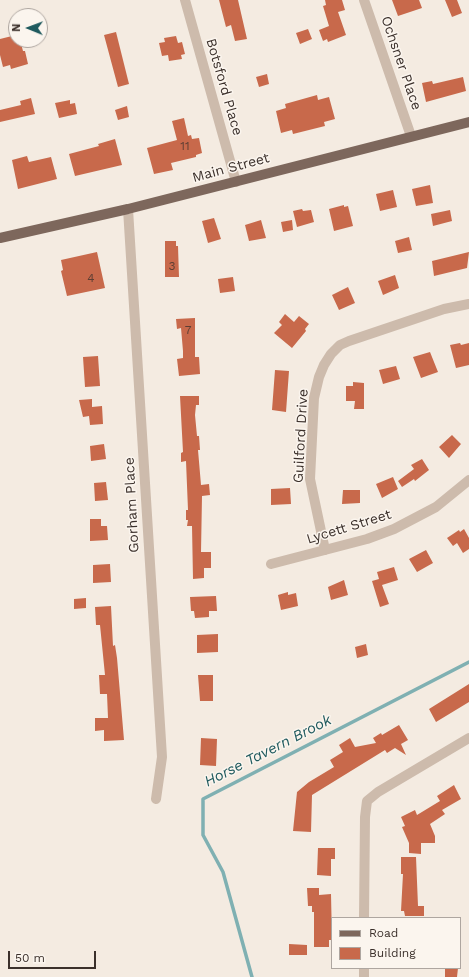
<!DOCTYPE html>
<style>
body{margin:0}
#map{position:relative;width:469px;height:977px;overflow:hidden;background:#f4ebe1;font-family:"Work Sans",sans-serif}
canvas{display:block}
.legend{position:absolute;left:331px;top:917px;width:130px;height:52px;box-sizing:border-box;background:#fbf5ee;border:1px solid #aea6a0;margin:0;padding:5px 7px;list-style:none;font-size:12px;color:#3b302b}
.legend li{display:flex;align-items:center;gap:8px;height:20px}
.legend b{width:20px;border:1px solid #aea6a0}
.north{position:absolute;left:8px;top:8px;width:40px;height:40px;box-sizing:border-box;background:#fbf5ee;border:1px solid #aea6a0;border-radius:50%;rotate:271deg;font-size:11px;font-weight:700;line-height:16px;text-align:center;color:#3b302b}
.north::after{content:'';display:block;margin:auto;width:14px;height:18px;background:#1f5a5e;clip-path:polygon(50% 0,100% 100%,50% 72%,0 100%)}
.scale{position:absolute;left:8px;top:951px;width:88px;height:18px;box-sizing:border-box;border:2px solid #3b302b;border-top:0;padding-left:5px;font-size:12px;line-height:14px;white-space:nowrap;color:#3b302b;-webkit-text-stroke:3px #fbf5ee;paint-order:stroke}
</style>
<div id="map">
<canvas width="469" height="977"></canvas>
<ul class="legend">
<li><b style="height:5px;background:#7d675c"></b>Road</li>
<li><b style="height:11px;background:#c8694b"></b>Building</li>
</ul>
<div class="north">N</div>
<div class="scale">50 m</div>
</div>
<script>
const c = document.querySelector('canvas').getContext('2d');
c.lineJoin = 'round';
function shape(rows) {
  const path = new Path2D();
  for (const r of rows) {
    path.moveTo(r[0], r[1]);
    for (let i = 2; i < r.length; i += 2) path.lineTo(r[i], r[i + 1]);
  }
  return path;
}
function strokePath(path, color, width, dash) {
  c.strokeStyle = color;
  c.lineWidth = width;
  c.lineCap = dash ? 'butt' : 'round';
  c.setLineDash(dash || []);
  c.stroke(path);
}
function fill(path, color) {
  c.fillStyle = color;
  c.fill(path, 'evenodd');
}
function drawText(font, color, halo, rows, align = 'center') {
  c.font = font + ' "Work Sans",sans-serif';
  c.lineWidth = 3;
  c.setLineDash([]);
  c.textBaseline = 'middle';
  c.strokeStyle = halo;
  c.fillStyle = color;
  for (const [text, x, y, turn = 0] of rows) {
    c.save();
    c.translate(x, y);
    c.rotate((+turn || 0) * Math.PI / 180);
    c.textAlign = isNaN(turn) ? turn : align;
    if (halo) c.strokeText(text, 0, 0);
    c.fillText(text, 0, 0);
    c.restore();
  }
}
strokePath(shape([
 [252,977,223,872,203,835,203,799,469,662]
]), '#7fb0b2', 3.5);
fill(shape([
 [219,0,238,0,247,39,235,41,231,25,226,27],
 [325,0,342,0,345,10,338,12,346,35,328,42,327,39,323,41,319,30,329,26,323,6,326,5],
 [392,0,419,0,422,8,398,16],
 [445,0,457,0,462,13,452,17],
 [308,29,312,39,300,44,296,33],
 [116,32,129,84,118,87,104,35],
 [16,35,16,40,20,40,23,51,25,51,28,64,11,69,10,65,3,67,0,55,0,39],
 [176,36,178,43,182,42,185,54,181,55,182,59,169,61,168,55,162,56,159,43,165,42,164,38],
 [267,74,269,84,259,87,256,77],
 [463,77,466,91,426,102,422,83,432,81,433,84],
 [317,95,318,100,329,97,335,119,324,122,325,126,293,134,292,130,281,133,276,111,286,108,285,104],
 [31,98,35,114,0,122,0,110,21,105,20,101],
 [70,100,70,104,75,103,77,114,59,118,55,103],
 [127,106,129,117,118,120,115,110],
 [184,118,188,136,191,135,192,139,199,138,202,153,196,155,196,157,171,163,173,170,154,174,147,148,177,140,172,121],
 [115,139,122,165,75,176,69,154,99,146,98,144],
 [27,156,29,162,51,157,57,179,18,189,12,160],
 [430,185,433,203,416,206,412,189],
 [393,190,397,207,380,211,376,194],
 [344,205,344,207,348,206,353,226,334,231,329,209],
 [302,209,303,211,311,210,314,222,297,227,293,211],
 [450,210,452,221,433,226,431,214],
 [214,218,221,239,208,243,202,221],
 [261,220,266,238,249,241,245,225],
 [292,220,293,230,283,232,281,222],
 [409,237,412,250,398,253,395,241],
 [165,241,176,241,176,246,178,246,179,277,165,277],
 [97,252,105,288,67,296,61,271,63,270,61,260],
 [469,252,467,268,434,276,432,261],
 [395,275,399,288,383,295,378,281],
 [233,277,235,291,220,293,218,279],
 [348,287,355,303,339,310,332,295],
 [285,314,294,322,299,316,309,324,305,329,306,331,292,348,274,333,282,325,279,322],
 [195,318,195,357,199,357,200,374,179,376,177,359,183,358,183,351,181,328,177,329,176,319],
 [460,343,461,345,469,343,469,365,456,368,450,345],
 [430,352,438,372,421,378,413,357],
 [98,356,100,386,85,387,83,357],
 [396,366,400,379,383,384,379,370],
 [275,370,289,371,286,412,272,410],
 [353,382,364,383,364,409,354,409,355,401,346,401,346,386,353,386],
 [180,396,199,396,199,405,196,405,195,415,197,436,199,436,200,450,198,450,201,485,209,484,210,495,202,496,201,552,211,552,211,568,204,568,204,578,193,579,192,526,187,526,188,520,186,520,186,510,188,510,186,461,181,462,181,453,183,452],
 [92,399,92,407,102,406,103,424,90,425,89,416,83,417,79,400],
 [452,435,461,444,449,458,439,447],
 [104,444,106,459,91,461,90,446],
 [422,459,429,470,415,481,414,479,402,487,398,481,414,469,411,465],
 [393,477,398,489,382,498,376,484],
 [106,482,108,500,95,501,94,483],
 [290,488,291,504,271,505,271,489],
 [343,490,360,490,360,503,342,504],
 [90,519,101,519,101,526,107,526,108,540,90,541],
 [464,529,469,538,469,549,463,553,457,543,453,546,447,538,459,530,460,532],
 [426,550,433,563,417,572,409,559],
 [110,564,111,582,93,583,93,565],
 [394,567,398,580,382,585,389,604,380,607,372,581,379,579,377,572],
 [344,580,348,595,331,600,328,587],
 [288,592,288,595,296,593,298,606,281,610,278,595],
 [216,596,217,611,209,611,209,617,195,618,194,611,191,611,190,597],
 [86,598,86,608,74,609,74,599],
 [111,606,113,646,115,645,117,658,124,740,104,741,104,730,95,731,95,718,108,718,107,694,100,694,99,675,105,675,100,625,96,625,95,607],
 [218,634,218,652,197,653,197,635],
 [366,644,368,655,357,658,355,647],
 [198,675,213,675,213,701,200,701],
 [469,684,469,702,436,722,429,709],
 [399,725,408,740,401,744,406,755,395,748,387,753,385,750,312,795,311,832,293,831,297,792,309,782,334,767,330,760,343,752,339,745,350,738,355,747,376,743,373,738,381,733,382,735],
 [201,738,217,739,216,766,200,765],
 [454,785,461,799,442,810,445,814,430,824,435,836,435,843,421,843,421,854,409,853,409,843,402,827,405,826,401,817,415,810,417,815,440,801,437,796],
 [318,848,335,848,335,859,331,859,331,876,317,875],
 [401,857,416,857,418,906,424,906,424,916,405,916,404,911,401,911,403,874,401,874],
 [307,888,319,888,319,895,331,894,332,940,329,940,329,947,314,947,314,912,312,912,312,906,308,906],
 [289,944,307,945,307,955,289,955],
 [445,968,458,968,457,977,445,977]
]), '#c8694b');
strokePath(shape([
 [185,0,236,182],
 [364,0,411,136],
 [128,209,162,757,156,799],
 [325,550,310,479,314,398,319,377,324,365,331,354,340,345,349,341,444,309,469,304],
 [271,564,367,539,394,529,436,507,469,480],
 [364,918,365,817,367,801,378,792,469,738],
 [364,977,364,968]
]), '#cdbbac', 10);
strokePath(shape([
 [0,238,128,209,469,122]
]), '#7d675c', 10);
drawText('12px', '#5e3e33', null, [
 ["11",185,146],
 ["3",172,266],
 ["4",91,278],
 ["7",188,330]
]);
drawText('14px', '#3b302b', '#fbf5ee', [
 ["Ochsner Place",401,63,71],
 ["Botsford Place",224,87,74],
 ["Main Street",231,168,-15],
 ["Guilford Drive",301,436,-87],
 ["Gorham Place",132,505,-93],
 ["Lycett Street",349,527,-17]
]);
drawText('italic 15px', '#1f5a5e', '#fbf5ee', [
 ["Horse Tavern Brook",268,751,-27]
]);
</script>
